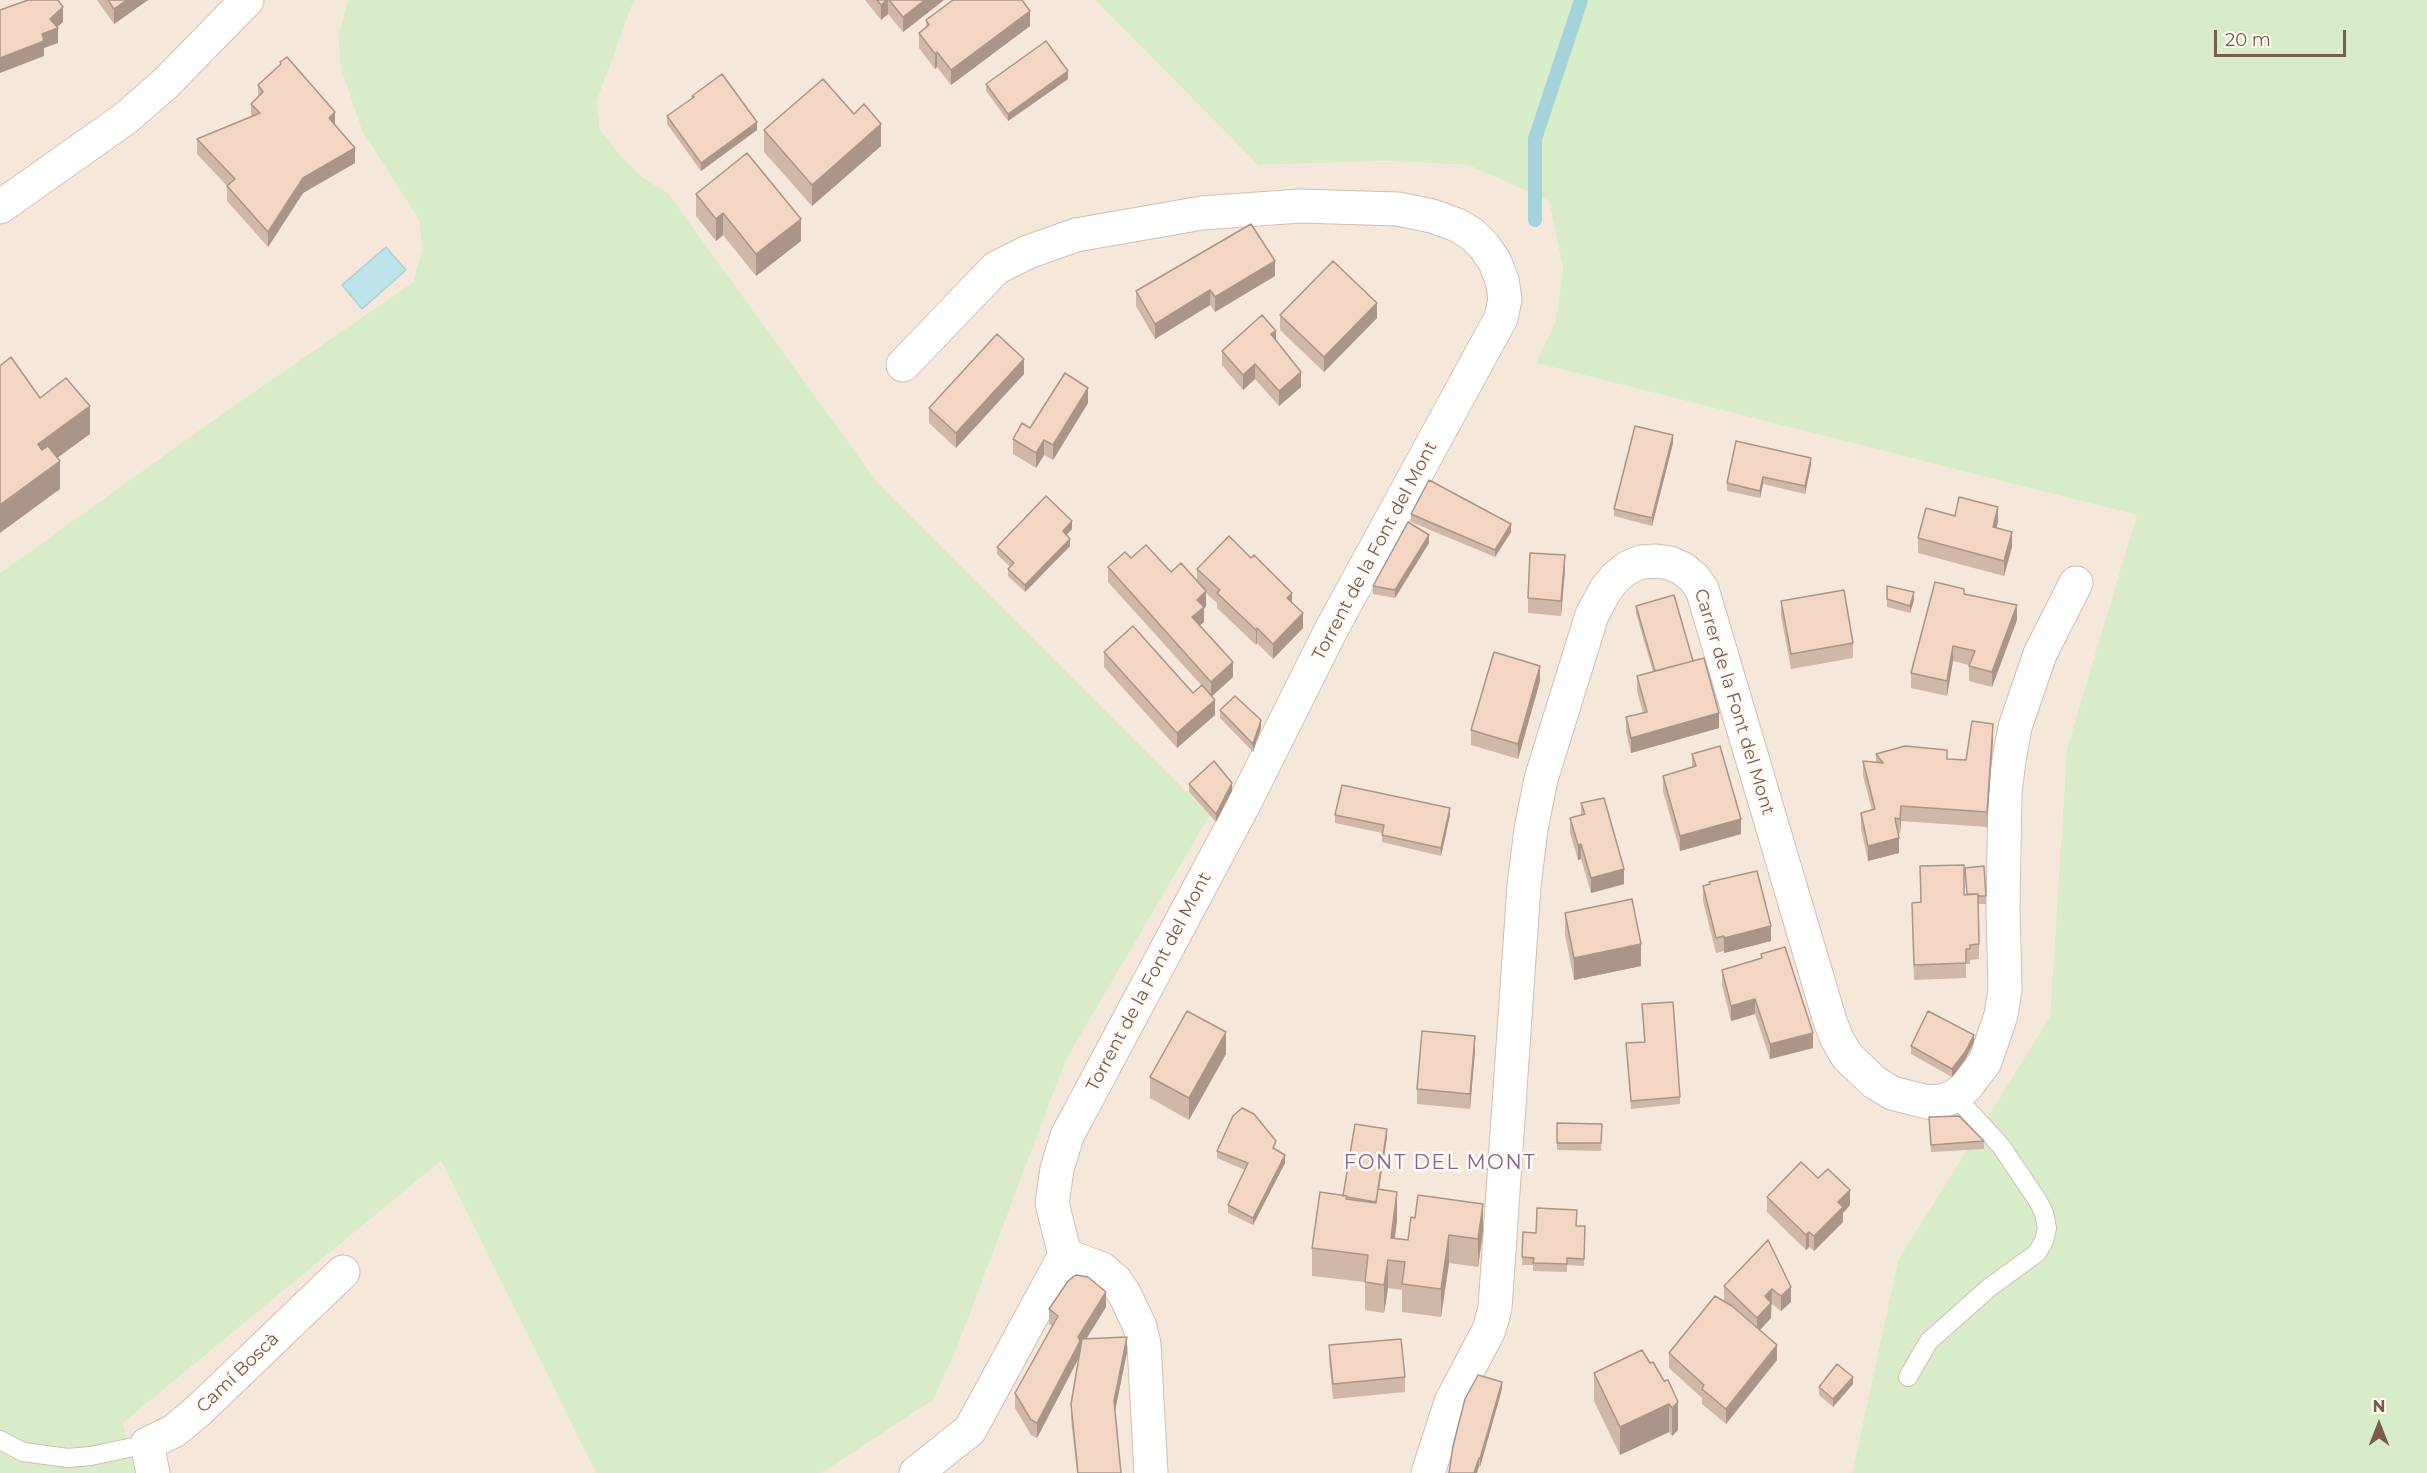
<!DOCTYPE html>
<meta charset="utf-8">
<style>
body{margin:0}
#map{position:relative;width:2427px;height:1473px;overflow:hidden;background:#fdf6ec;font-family:Montserrat,sans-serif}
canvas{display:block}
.north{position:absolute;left:2349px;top:1395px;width:60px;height:60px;-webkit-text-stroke:4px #fffaf3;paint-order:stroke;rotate:0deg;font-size:16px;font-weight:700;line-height:24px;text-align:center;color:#7a5c4d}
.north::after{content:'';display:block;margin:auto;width:21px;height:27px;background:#7a5c4d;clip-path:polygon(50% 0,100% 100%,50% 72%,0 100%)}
.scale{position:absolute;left:2214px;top:30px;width:132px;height:27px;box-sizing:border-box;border:3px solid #7a5c4d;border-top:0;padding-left:8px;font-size:18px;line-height:21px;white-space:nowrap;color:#7a5c4d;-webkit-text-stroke:4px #fffaf3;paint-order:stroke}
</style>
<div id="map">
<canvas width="2427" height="1473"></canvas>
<div class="north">N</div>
<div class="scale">20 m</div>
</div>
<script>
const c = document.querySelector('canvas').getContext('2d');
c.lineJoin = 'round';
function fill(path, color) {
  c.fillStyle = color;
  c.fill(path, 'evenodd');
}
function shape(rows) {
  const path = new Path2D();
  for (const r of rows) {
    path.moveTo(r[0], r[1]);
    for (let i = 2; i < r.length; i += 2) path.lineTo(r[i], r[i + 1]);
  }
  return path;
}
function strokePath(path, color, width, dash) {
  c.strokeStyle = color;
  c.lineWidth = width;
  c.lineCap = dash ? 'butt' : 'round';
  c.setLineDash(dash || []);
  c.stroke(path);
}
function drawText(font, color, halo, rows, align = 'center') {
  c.font = font + ' Montserrat,sans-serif';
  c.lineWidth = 5;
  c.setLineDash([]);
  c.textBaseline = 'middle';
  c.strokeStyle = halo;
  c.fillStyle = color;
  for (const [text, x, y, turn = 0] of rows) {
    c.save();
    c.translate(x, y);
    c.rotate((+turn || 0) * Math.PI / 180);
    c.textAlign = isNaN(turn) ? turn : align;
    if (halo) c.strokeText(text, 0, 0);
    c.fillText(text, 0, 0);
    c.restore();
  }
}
fill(shape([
 [0,0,348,0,338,37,341,69,362,131,419,220,422,250,413,282,219,416,0,573],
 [634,0,1095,0,1258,165,1386,161,1468,165,1549,201,1563,269,1556,320,1536,363,2138,515,2067,748,2050,1018,1898,1260,1852,1473,822,1473,933,1400,955,1353,1066,1060,1210,815,878,483,668,193,642,177,620,155,600,129,597,101],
 [441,1161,596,1473,135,1473,123,1423]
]), '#f5e8da');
fill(shape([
 [348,0,634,0,597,101,600,129,620,155,642,177,668,193,878,483,1210,815,1066,1060,955,1353,933,1400,822,1473,596,1473,441,1161,123,1423,135,1473,0,1473,0,573,219,416,413,282,422,250,419,220,362,131,341,69,338,37],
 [1095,0,2427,0,2427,1473,1852,1473,1898,1260,2050,1017,2067,748,2137,515,1536,363,1556,320,1563,269,1549,201,1468,165,1386,161,1258,165]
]), '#d8ecc9');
const water = shape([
 [386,247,406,270,362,309,342,285,386,247]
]);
fill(water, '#bfe3e8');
strokePath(water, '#a5d3da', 1.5);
strokePath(shape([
 [1535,220,1535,139,1581,0]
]), '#a5d3da', 14);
const lane = shape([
 [1908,1377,1929,1341,1990,1287,2037,1253,2044,1241,2047,1228,2044,1213,2038,1201,2001,1146,1955,1096],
 [0,1440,23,1452,68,1458,91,1456,147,1444]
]);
const street = shape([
 [903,365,996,268,1028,252,1076,235,1202,213,1300,206,1398,209,1432,216,1457,225,1472,234,1484,246,1495,262,1502,280,1505,299,1501,318,1331,630,1243,806,1067,1136,1057,1169,1052,1203,1065,1255,970,1430,916,1473],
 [1065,1255,1102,1269,1115,1280,1125,1295,1140,1327,1144,1344,1151,1473],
 [153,1473,147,1444,174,1431,198,1411,343,1272],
 [1428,1473,1451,1402,1489,1330,1495,1308,1524,886,1531,829,1541,779,1592,615,1606,589,1615,578,1627,568,1641,562,1656,561,1670,563,1683,569,1694,578,1702,589,1830,1021,1837,1039,1847,1056,1874,1082,1892,1093,1927,1102,1942,1101,1955,1096,1966,1087,1985,1062,2001,1015,2005,990,2003,907,2005,793,2009,760,2015,727,2040,654,2076,583]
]);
const secondary = shape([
 [0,207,126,118,166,83,247,0]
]);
strokePath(lane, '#d1beb0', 20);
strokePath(street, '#d1beb0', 35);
strokePath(secondary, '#d6c0b0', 35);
strokePath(lane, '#fff', 18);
strokePath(street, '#fff', 33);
strokePath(secondary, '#fff', 33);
fill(shape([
 [97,0,148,0,114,24],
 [865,0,944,0,903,32,888,14,881,20],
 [926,20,1030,26,951,85,937,67,935,69,919,48,919,33,926,27],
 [280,62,335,125,355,163,303,193,268,247,227,201,227,186,197,154,197,139,251,117,251,104,258,98,258,85,280,65],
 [1068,79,1008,121,986,91,986,84],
 [692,96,757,130,701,171,667,124,667,116,692,99],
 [764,130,881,146,812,206,764,152],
 [696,194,801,241,756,276,723,235,716,241,696,216],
 [1275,276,1215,312,1210,305,1155,339,1136,306,1136,291],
 [1280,315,1377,318,1324,372,1280,330],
 [1276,340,1301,387,1279,406,1255,379,1243,390,1222,365,1222,351],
 [1024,374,956,448,929,423,929,408],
 [1088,403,1053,460,1044,455,1036,468,1013,454,1013,439,1030,428],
 [1673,443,1652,526,1614,516,1614,509],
 [1811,465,1805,494,1763,484,1760,498,1727,491,1727,483],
 [1411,514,1511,532,1495,557,1411,522],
 [1955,516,1998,522,1996,528,2012,547,2004,576,1918,553,1918,538],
 [1072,529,1066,535,1070,546,1025,592,1008,576,1008,569,1010,567,997,554,997,547],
 [1429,543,1395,598,1373,594,1373,586],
 [1131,558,1197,581,1197,569,1292,603,1303,628,1273,659,1257,643,1256,645,1217,608,1217,603,1206,593,1206,606,1204,609,1204,622,1200,625,1233,677,1212,696,1215,715,1177,748,1104,667,1104,652,1193,693,1202,686,1108,582,1108,567],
 [1565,570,1561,616,1528,613,1528,598],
 [1887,586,1914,600,1910,613,1887,607],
 [1964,594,2017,620,1992,687,1969,681,1969,665,1953,661,1947,696,1911,688,1911,673],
 [1781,601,1853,643,1853,658,1791,669,1781,616],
 [1636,606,1693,661,1719,728,1631,753,1626,732,1626,717,1643,713,1637,691,1637,676,1653,672,1636,613],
 [1540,681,1518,759,1471,745,1471,730],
 [1220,710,1261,728,1253,752,1220,718],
 [1993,739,1987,827,1901,821,1900,834,1898,833,1899,853,1868,861,1861,828,1861,813,1872,810,1863,776,1863,761,1876,762,1876,754,1966,760],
 [1692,754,1741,834,1680,851,1663,791,1663,776,1692,767],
 [1189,784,1232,791,1216,822,1189,792],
 [1581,803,1624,884,1591,893,1581,859,1578,860,1570,833,1570,818,1581,815],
 [1335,815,1450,815,1441,856,1382,842,1382,833,1335,823],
 [1920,866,1964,895,1986,896,1986,904,1979,904,1979,959,1970,960,1970,964,1966,964,1966,978,1914,980,1912,918,1921,902],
 [1709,882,1771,941,1724,953,1724,951,1716,953,1703,901,1703,886,1709,884],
 [1565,913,1641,966,1574,980,1565,935],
 [1761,954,1813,1048,1770,1059,1755,1014,1731,1021,1722,985,1722,970,1761,958],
 [1642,1004,1680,1097,1680,1104,1631,1109,1626,1043,1644,1042],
 [1974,1042,1965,1060,1952,1077,1911,1054,1911,1046],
 [1475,1051,1470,1109,1417,1104,1417,1089],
 [1226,1054,1189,1120,1150,1098,1150,1077],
 [1929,1117,1984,1141,1984,1149,1931,1152],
 [1557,1123,1602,1124,1601,1151,1557,1150],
 [1387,1137,1379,1189,1397,1220,1395,1238,1408,1240,1411,1217,1483,1232,1478,1267,1449,1263,1441,1317,1402,1312,1402,1290,1388,1288,1384,1313,1365,1310,1365,1282,1312,1276,1312,1248],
 [1275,1149,1285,1163,1253,1225,1228,1213,1228,1205,1245,1170,1217,1158,1217,1151],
 [1818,1178,1850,1205,1843,1213,1843,1222,1814,1251,1809,1247,1806,1250,1767,1212,1767,1197],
 [1577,1226,1585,1226,1584,1266,1567,1265,1567,1272,1533,1271,1533,1265,1522,1265,1523,1232,1536,1233],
 [1768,1240,1791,1302,1781,1311,1772,1304,1771,1305,1771,1318,1760,1330,1777,1360,1726,1424,1702,1404,1702,1398,1669,1368,1669,1353,1726,1303,1724,1300,1724,1286],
 [1106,1307,1086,1339,1127,1352,1115,1411,1121,1473,1077,1473,1071,1419,1071,1404,1079,1356,1037,1438,1031,1435,1015,1408,1015,1393,1052,1326,1049,1324,1049,1309],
 [1329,1345,1405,1377,1405,1392,1333,1399,1329,1360],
 [1650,1363,1664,1381,1678,1430,1672,1436,1669,1432,1620,1455,1594,1401,1594,1373],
 [1853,1384,1833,1407,1819,1395,1819,1387],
 [1502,1389,1480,1467,1479,1466,1477,1473,1449,1473]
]), '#d1b7a8');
fill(shape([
 [127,0,148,0,114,24,114,9],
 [887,0,888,0,888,14,881,20,881,5],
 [925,0,944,0,903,32,903,17],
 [63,7,63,22,55,29,58,28,58,43,44,48,44,56,0,73,0,58,42,34,50,19],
 [1030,11,1030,26,951,85,951,70],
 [937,52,937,67,935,69,935,54],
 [1068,71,1068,79,1008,121,1008,114],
 [335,112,335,127,329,118],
 [757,122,757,130,701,171,701,163],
 [881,124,881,146,812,206,812,185],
 [355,148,355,163,303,193,268,247,268,232,303,178],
 [723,213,723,235,716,241,716,219],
 [801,219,801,241,756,276,756,254],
 [1275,261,1275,276,1215,312,1215,297],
 [1210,290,1210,305,1155,339,1155,324],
 [1377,303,1377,318,1324,372,1324,357],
 [1276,331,1276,346,1271,334],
 [1024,359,1024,374,956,448,956,433],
 [1255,364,1255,379,1243,390,1243,375],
 [1301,372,1301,387,1279,406,1279,391],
 [1088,388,1088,403,1053,460,1053,445],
 [90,406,90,434,38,472,38,444],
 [1673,435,1673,443,1652,526,1652,518],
 [1044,440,1044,455,1036,468,1036,453],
 [1811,458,1811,465,1805,494,1805,486],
 [60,461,60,489,0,533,0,505],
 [1763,477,1763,484,1760,498,1760,491],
 [1998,507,1998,522,1993,542,1993,527],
 [1072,521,1072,529,1063,539,1063,531],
 [1511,524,1511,532,1495,557,1495,550],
 [2012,532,2012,547,2004,576,2004,561],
 [1429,535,1429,543,1395,598,1395,590],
 [1070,539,1070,546,1025,592,1025,585],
 [1565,555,1565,570,1561,616,1561,601],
 [1206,591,1206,606,1204,609,1204,622,1192,632,1192,617,1197,600],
 [1914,592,1914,600,1910,613,1910,606],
 [1292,593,1292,608,1287,598],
 [2017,605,2017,620,1992,687,1992,672],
 [1303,613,1303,628,1273,659,1273,644],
 [1257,628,1257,643,1256,645,1256,630],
 [1953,646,1953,661,1947,696,1947,681],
 [1233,662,1233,677,1211,697,1211,682],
 [1540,666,1540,681,1518,759,1518,744],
 [1215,700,1215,715,1177,748,1177,733],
 [1719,713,1719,728,1631,753,1631,738],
 [1261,720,1261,728,1253,752,1253,744],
 [1993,724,1993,739,1987,827,1987,812],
 [1232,783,1232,791,1216,822,1216,814],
 [1901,806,1901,821,1900,834,1900,819],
 [1450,808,1450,815,1441,856,1441,848],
 [1741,819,1741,834,1680,851,1680,836],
 [1899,838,1899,853,1868,861,1868,846],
 [1581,844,1581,859,1578,860,1578,845],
 [1624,869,1624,884,1591,893,1591,878],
 [1771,926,1771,941,1724,953,1724,938],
 [1641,944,1641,966,1574,980,1574,958],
 [1755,999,1755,1014,1731,1021,1731,1006],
 [1226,1032,1226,1054,1189,1120,1189,1098],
 [1813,1033,1813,1048,1770,1059,1770,1044],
 [1974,1035,1974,1042,1965,1060,1952,1077,1952,1069],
 [1475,1036,1475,1051,1470,1109,1470,1094],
 [1387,1129,1387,1137,1376,1209,1376,1202],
 [1285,1155,1285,1163,1253,1225,1253,1218],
 [1850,1190,1850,1205,1843,1213,1843,1222,1814,1251,1814,1236,1838,1202],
 [1397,1192,1397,1220,1392,1261,1391,1238],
 [1483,1204,1483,1232,1478,1267,1478,1239],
 [1809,1232,1809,1247,1806,1250,1806,1235],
 [1449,1235,1449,1263,1441,1317,1441,1289],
 [1388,1260,1388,1288,1384,1313,1384,1285],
 [1791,1287,1791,1302,1781,1311,1781,1296],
 [1772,1289,1771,1318,1757,1333,1757,1318,1765,1296],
 [1106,1292,1106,1307,1080,1349,1080,1356,1037,1438,1037,1423,1078,1337],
 [1127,1337,1127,1352,1114,1416,1114,1401],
 [1777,1345,1777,1360,1726,1424,1726,1409],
 [1853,1377,1853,1384,1833,1407,1833,1399],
 [1502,1382,1502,1389,1480,1467,1480,1459],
 [1678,1402,1678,1430,1672,1436,1672,1408],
 [1669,1404,1669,1432,1620,1455,1620,1427],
 [1479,1458,1479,1466,1477,1473,1474,1473]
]), '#aa9588');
const building = shape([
 [28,0,58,0,63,7,50,19,58,28,42,34,44,41,0,58,0,10,28,0],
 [108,0,127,0,114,9,108,0],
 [877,0,887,0,881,5,877,0],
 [889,0,925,0,903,17,889,0],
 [953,0,1022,0,1030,11,951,70,937,52,935,54,919,33,929,25,926,20,953,0],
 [1046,41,1068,71,1008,114,986,84,1046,41],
 [287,57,335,112,329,118,355,148,303,178,268,232,227,186,235,179,197,139,260,113,251,104,263,92,258,85,281,64,280,62,287,57],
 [722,74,757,122,701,163,667,116,694,97,692,96,722,74],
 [823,79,854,114,864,104,881,124,812,185,764,130,823,79],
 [747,153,801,219,756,254,723,213,716,219,696,194,747,153],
 [1251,224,1275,261,1215,297,1210,290,1155,324,1136,291,1251,224],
 [1333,261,1377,303,1324,357,1280,315,1333,261],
 [1262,315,1276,331,1271,334,1301,372,1279,391,1255,364,1243,375,1222,351,1262,315],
 [997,334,1024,359,956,433,929,408,997,334],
 [11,357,40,398,66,378,90,406,38,444,42,450,48,446,60,461,0,505,0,366,11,357],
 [1065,373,1088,388,1053,445,1044,440,1036,453,1013,439,1022,423,1030,428,1065,373],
 [1635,426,1673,435,1652,518,1614,509,1635,426],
 [1736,441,1811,458,1805,486,1763,477,1760,491,1727,483,1736,441],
 [1429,480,1511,524,1495,550,1411,514,1429,480],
 [1046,496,1072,521,1063,531,1070,539,1025,585,1008,569,1014,563,997,547,1046,496],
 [1959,497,1998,507,1993,527,2012,532,2004,561,1918,538,1926,508,1955,516,1959,497],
 [1408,522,1429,535,1395,590,1373,586,1408,522],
 [1229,536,1251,558,1254,555,1292,593,1287,598,1303,613,1273,644,1257,628,1256,630,1217,593,1220,590,1197,569,1229,536],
 [1146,545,1171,572,1181,563,1206,591,1197,600,1204,607,1192,617,1233,662,1211,682,1108,567,1125,552,1131,558,1146,545],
 [1530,553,1565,555,1561,601,1528,598,1530,553],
 [1935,582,1964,589,1964,594,2017,605,1992,672,1969,666,1975,651,1953,646,1947,681,1911,673,1935,582],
 [1887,586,1914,592,1910,606,1887,599,1887,586],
 [1844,590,1853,643,1791,654,1781,601,1844,590],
 [1674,595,1693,661,1655,671,1636,606,1674,595],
 [1133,626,1193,693,1202,685,1215,700,1177,733,1104,652,1133,626],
 [1494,652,1540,666,1518,744,1471,730,1494,652],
 [1704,658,1719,713,1631,738,1626,717,1647,712,1637,676,1704,658],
 [1235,696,1261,720,1253,744,1220,710,1235,696],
 [1972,721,1993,724,1987,812,1901,806,1900,819,1895,818,1899,838,1868,846,1861,813,1875,809,1863,761,1883,763,1876,754,1905,746,1947,750,1947,759,1966,760,1972,721],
 [1720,746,1741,819,1680,836,1663,776,1696,766,1692,754,1720,746],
 [1214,761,1232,783,1216,814,1189,784,1214,761],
 [1342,785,1450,808,1441,848,1382,835,1384,825,1335,815,1342,785],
 [1604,798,1624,869,1591,878,1581,844,1578,845,1570,818,1585,814,1581,803,1604,798],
 [1964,865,1964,895,1978,894,1979,944,1970,945,1970,949,1966,949,1966,963,1914,965,1912,903,1921,902,1920,866,1964,865],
 [1984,866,1986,896,1978,896,1978,894,1967,894,1965,868,1984,866],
 [1757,871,1771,926,1724,938,1724,936,1716,938,1703,886,1710,884,1709,882,1757,871],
 [1632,899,1641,944,1574,958,1565,913,1632,899],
 [1785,947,1813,1033,1770,1044,1755,999,1731,1006,1722,970,1762,958,1761,954,1785,947],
 [1673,1002,1680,1097,1631,1101,1626,1043,1645,1042,1642,1004,1673,1002],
 [1187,1011,1226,1032,1189,1098,1150,1077,1187,1011],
 [1928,1011,1974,1035,1965,1052,1952,1069,1911,1046,1928,1011],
 [1422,1031,1475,1036,1470,1094,1417,1089,1422,1031],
 [1242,1108,1254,1114,1276,1141,1273,1148,1285,1155,1253,1218,1228,1205,1248,1163,1217,1151,1233,1116,1242,1108],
 [1959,1116,1984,1141,1931,1145,1929,1117,1959,1116],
 [1557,1123,1602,1124,1601,1143,1557,1143,1557,1123],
 [1355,1124,1387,1129,1376,1202,1347,1197,1347,1196,1343,1196,1355,1124],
 [1801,1162,1818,1178,1828,1169,1850,1190,1838,1202,1843,1207,1814,1236,1809,1232,1806,1235,1767,1197,1801,1162],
 [1378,1189,1397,1192,1391,1238,1408,1240,1411,1217,1415,1218,1418,1195,1483,1204,1478,1239,1449,1235,1441,1289,1402,1284,1405,1262,1388,1260,1384,1285,1365,1282,1368,1255,1312,1248,1320,1192,1347,1196,1346,1199,1376,1203,1378,1189],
 [1537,1208,1577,1210,1576,1226,1585,1226,1584,1259,1567,1258,1567,1264,1533,1263,1534,1258,1522,1257,1523,1232,1536,1233,1537,1208],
 [1768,1240,1791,1287,1781,1296,1772,1289,1765,1296,1771,1303,1757,1318,1724,1286,1768,1240],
 [1076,1275,1088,1277,1106,1292,1078,1337,1080,1341,1037,1423,1031,1420,1015,1393,1058,1316,1049,1309,1068,1281,1076,1275],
 [1715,1296,1732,1306,1777,1345,1726,1409,1702,1389,1704,1385,1669,1353,1715,1296],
 [1127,1337,1114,1401,1121,1473,1078,1473,1071,1404,1082,1339,1127,1337],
 [1401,1339,1405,1377,1333,1384,1329,1345,1401,1339],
 [1642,1350,1650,1363,1653,1362,1664,1381,1668,1380,1678,1402,1672,1408,1669,1404,1620,1427,1594,1373,1642,1350],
 [1837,1364,1853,1377,1833,1399,1819,1387,1837,1364],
 [1478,1375,1502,1382,1480,1459,1479,1458,1474,1473,1449,1473,1453,1446,1465,1399,1478,1375]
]);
fill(building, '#f3d5c3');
strokePath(building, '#aa9588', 1.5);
drawText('18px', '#7a5c4d', '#fffaf3', [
 ["Torrent de la Font del Mont",1375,551,-62],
 ["Carrer de la Font del Mont",1734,702,73],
 ["Torrent de la Font del Mont",1149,982,-62],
 ["Camí Boscà",238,1373,-44]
]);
c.letterSpacing = '1.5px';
drawText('20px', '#846695', '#fffaf3', [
 ["FONT DEL MONT",1440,1163]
]);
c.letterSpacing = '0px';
</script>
